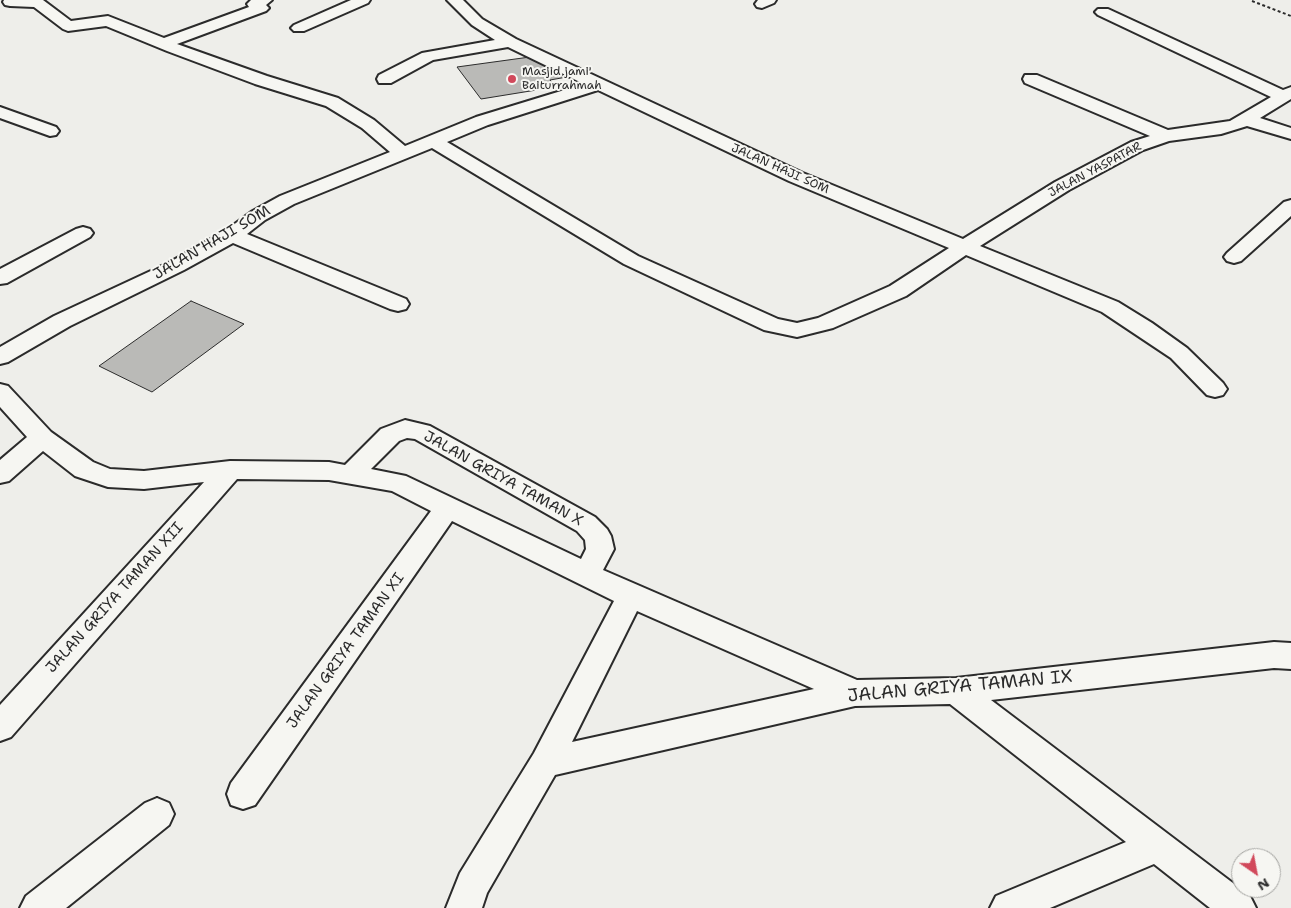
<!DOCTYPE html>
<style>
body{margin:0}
#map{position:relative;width:1291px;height:908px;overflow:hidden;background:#eeeeea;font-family:"Shantell Sans",sans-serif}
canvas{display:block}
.north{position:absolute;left:1231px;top:848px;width:50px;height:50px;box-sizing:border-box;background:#f6f6f2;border:1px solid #a5a5a2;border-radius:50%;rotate:147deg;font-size:14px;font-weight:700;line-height:20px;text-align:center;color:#2b2b2b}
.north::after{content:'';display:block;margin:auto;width:18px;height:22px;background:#d1495b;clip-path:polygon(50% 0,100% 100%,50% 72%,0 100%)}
</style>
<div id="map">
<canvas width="1291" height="908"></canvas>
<div class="north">N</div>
</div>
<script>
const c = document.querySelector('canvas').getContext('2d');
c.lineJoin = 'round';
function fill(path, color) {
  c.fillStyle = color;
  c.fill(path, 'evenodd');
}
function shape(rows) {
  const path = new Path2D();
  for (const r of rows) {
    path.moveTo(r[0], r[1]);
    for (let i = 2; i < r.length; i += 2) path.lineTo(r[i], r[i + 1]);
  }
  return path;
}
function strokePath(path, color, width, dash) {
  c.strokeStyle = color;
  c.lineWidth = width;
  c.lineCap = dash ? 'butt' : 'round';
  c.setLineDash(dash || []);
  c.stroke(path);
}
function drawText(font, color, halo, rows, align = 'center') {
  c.font = font + ' "Shantell Sans",sans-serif';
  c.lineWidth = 4;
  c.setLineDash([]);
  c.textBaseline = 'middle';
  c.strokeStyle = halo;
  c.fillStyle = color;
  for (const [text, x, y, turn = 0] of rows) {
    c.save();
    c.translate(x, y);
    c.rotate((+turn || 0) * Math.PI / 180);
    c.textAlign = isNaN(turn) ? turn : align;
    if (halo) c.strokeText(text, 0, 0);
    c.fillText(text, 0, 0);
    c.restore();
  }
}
const building = shape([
 [530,57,567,77,550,80,555,87,481,99,457,67,530,57],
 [191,301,244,324,152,392,99,366,191,301]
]);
fill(building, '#babab7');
strokePath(building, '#2b2b2b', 1);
const street = shape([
 [4,0,43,0,71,21,108,16,164,38,249,7,247,4,251,0,272,0,266,5,269,8,266,11,177,44,267,76,338,98,374,120,405,146,476,117,584,84,508,47,433,60,391,83,379,83,377,79,379,75,422,53,495,40,472,25,447,0,463,0,482,19,516,39,803,173,963,239,1055,182,1131,142,1150,136,1025,83,1023,79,1025,75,1037,75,1168,130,1230,121,1271,97,1098,15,1095,12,1098,9,1108,9,1283,90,1291,87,1291,99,1260,118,1291,128,1291,139,1247,126,1221,134,1169,141,1143,150,1069,190,980,246,1118,302,1152,323,1187,348,1223,383,1227,389,1223,395,1215,397,1207,395,1171,358,1102,312,966,255,906,296,833,328,797,337,764,330,624,264,432,148,294,204,265,220,247,234,406,299,409,304,406,309,398,311,390,309,233,243,184,270,70,326,8,362,0,364,0,347,54,316,170,262,225,231,251,212,280,196,390,152,362,128,326,106,255,84,167,51,106,26,68,31,63,29,34,7,10,6,5,5,3,2,4,0],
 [598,90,789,181,949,248,890,286,818,318,797,323,778,319,638,256,447,142,488,125,598,90],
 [351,0,370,0,368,3,304,31,294,31,291,28,294,25,351,0],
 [758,0,776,0,774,3,762,8,757,7,755,4,758,0],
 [0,107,56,127,59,131,56,135,50,136,0,118,0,107],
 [1291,200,1291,216,1241,261,1234,263,1227,261,1224,257,1227,253,1284,202,1291,200],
 [83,227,90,229,93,233,90,237,7,283,0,284,0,269,76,229,83,227],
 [0,384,8,386,51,432,93,462,110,469,144,471,230,461,329,462,345,465,381,429,405,420,430,426,595,517,607,529,611,536,614,549,603,570,857,680,956,678,1274,642,1291,643,1291,669,1274,668,991,700,1250,896,1256,908,1210,908,1154,864,1050,908,990,908,996,896,1126,842,950,704,855,706,555,775,487,893,482,908,446,908,460,873,534,753,614,601,452,521,255,805,243,809,231,805,227,794,231,783,431,511,392,491,329,480,237,479,11,737,0,741,0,705,204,482,144,489,108,487,75,476,43,451,9,481,0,483,0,460,27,437,0,407,0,384],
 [407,438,415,439,577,531,585,540,586,549,581,559,406,476,371,469,399,441,407,438],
 [637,611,814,689,572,742,637,611],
 [157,798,169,803,174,814,169,825,66,908,20,908,26,896,145,803,157,798]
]);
strokePath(street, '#2b2b2b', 4);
strokePath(shape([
 [1252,1,1291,16]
]), '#2b2b2b', 2, [3, 2.5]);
fill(street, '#f6f6f2');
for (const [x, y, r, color] of [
 [512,79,5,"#d1495b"]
]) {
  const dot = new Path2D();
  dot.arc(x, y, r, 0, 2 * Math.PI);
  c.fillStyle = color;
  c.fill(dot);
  strokePath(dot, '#f6f6f2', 2);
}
drawText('12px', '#2b2b2b', '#f6f6f2', [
 ["Masjid jami'",522,72],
 ["Baiturrahmah",522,86]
], 'left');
drawText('12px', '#2b2b2b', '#f6f6f2', [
 ["JALAN HAJI SOM",780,169,24],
 ["JALAN YASPATAR",1095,170,-28]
]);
drawText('15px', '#2b2b2b', '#f6f6f2', [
 ["JALAN HAJI SOM",212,243,-30],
 ["JALAN GRIYA TAMAN X",503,479,29],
 ["JALAN GRIYA TAMAN XII",115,598,-48],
 ["JALAN GRIYA TAMAN XI",346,651,-54]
]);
drawText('18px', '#2b2b2b', '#f6f6f2', [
 ["JALAN GRIYA TAMAN IX",960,687,-5]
]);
</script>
